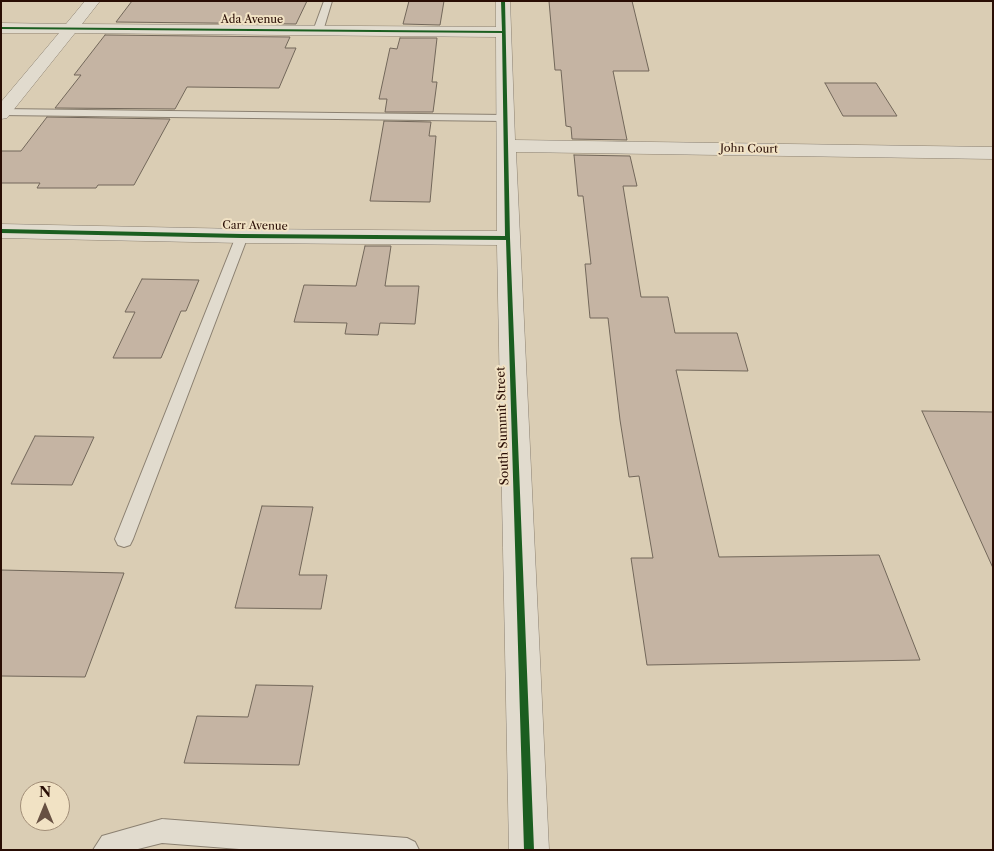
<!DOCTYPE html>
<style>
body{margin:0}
#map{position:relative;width:994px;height:851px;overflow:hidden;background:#dacdb4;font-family:"Libre Caslon Text",serif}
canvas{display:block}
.frame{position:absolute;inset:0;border:2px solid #290d04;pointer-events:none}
.north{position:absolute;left:20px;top:781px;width:50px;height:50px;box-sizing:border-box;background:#f1e2c4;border:1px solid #a18d77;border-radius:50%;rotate:0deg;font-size:14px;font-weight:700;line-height:20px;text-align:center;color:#290d04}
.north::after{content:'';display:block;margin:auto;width:18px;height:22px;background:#675042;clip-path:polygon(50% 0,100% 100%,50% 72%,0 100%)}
</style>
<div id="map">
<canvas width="994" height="851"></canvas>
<div class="frame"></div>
<div class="north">N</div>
</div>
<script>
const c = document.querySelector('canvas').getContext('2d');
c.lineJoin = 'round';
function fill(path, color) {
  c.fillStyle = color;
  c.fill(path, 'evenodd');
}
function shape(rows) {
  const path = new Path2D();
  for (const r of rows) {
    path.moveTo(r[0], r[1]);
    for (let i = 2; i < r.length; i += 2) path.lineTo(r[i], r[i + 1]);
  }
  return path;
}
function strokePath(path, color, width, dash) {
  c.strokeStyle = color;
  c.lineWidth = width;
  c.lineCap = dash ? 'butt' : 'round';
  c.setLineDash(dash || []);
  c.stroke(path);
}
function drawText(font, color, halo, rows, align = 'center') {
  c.font = font + ' "Libre Caslon Text",serif';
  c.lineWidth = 4;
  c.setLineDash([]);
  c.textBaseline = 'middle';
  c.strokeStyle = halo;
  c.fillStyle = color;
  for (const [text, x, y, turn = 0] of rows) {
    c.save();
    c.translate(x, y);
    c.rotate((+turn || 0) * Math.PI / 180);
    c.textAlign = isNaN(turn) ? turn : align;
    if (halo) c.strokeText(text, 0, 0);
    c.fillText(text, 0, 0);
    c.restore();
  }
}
const building = shape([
 [132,1,307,1,296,24,116,22,132,1],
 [409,1,444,1,440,25,403,24,409,1],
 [549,1,632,1,649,71,613,71,627,140,572,139,571,127,566,126,561,70,555,70,549,1],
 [105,35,290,37,285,48,296,48,279,88,187,87,175,109,55,108,81,75,74,75,105,35],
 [400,38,437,38,432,82,437,82,433,112,385,112,387,99,379,99,390,48,397,49,400,38],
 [825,83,876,83,897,116,843,116,825,83],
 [47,117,170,119,134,185,98,185,96,188,37,188,40,183,1,183,1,151,21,151,47,117],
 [384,121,431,122,429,136,436,136,430,202,370,201,384,121],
 [574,155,630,156,637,186,623,186,641,297,668,297,675,333,737,333,748,371,676,370,719,557,879,555,920,660,647,665,631,558,653,558,639,476,629,477,620,420,608,318,590,318,585,264,591,264,583,196,578,196,574,155],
 [365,246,391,246,385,286,419,286,415,324,380,323,378,335,345,334,347,323,294,322,304,285,356,286,365,246],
 [142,279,199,280,186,311,181,311,161,358,113,358,135,312,125,312,142,279],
 [922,411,993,412,993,568,922,411],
 [35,436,94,437,72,485,11,484,35,436],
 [262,506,313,507,299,575,327,575,321,609,235,608,262,506],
 [1,570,124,573,85,677,1,676,1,570],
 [256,685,313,686,299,765,184,763,197,716,248,717,256,685]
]);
fill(building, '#c5b4a3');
strokePath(building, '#72675a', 1);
const service = shape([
 [324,1,332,1,323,31,318,34,313,31,324,1],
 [1,109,505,115,510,118,505,121,1,115,1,109],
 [242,232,248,236,133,539,130,545,124,547,118,545,115,539,236,236,242,232],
 [162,819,407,838,415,842,419,850,252,850,162,843,134,850,93,850,102,836,162,819]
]);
const minor = shape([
 [85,1,100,1,82,24,496,27,496,1,510,1,515,140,993,147,993,159,516,152,549,850,509,850,497,245,242,243,1,238,1,224,242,229,497,231,496,37,75,33,7,118,1,119,1,102,59,33,1,33,1,23,66,24,85,1]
]);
strokePath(service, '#8b8071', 2);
strokePath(minor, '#8b8071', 1);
fill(service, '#e1dbce');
fill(minor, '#e1dbce');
fill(shape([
 [501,1,505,1,510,238,534,850,524,850,506,240,242,238,1,233,1,229,242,234,505,236,502,33,1,29,1,27,502,31,501,1]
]), '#1b5e20');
drawText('11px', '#290d04', '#f1e2c4', [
 ["Ada Avenue",252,20],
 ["John Court",749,149,1],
 ["Carr Avenue",255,226,1]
]);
drawText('12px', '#290d04', '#f1e2c4', [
 ["South Summit Street",503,426,-92]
]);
</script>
